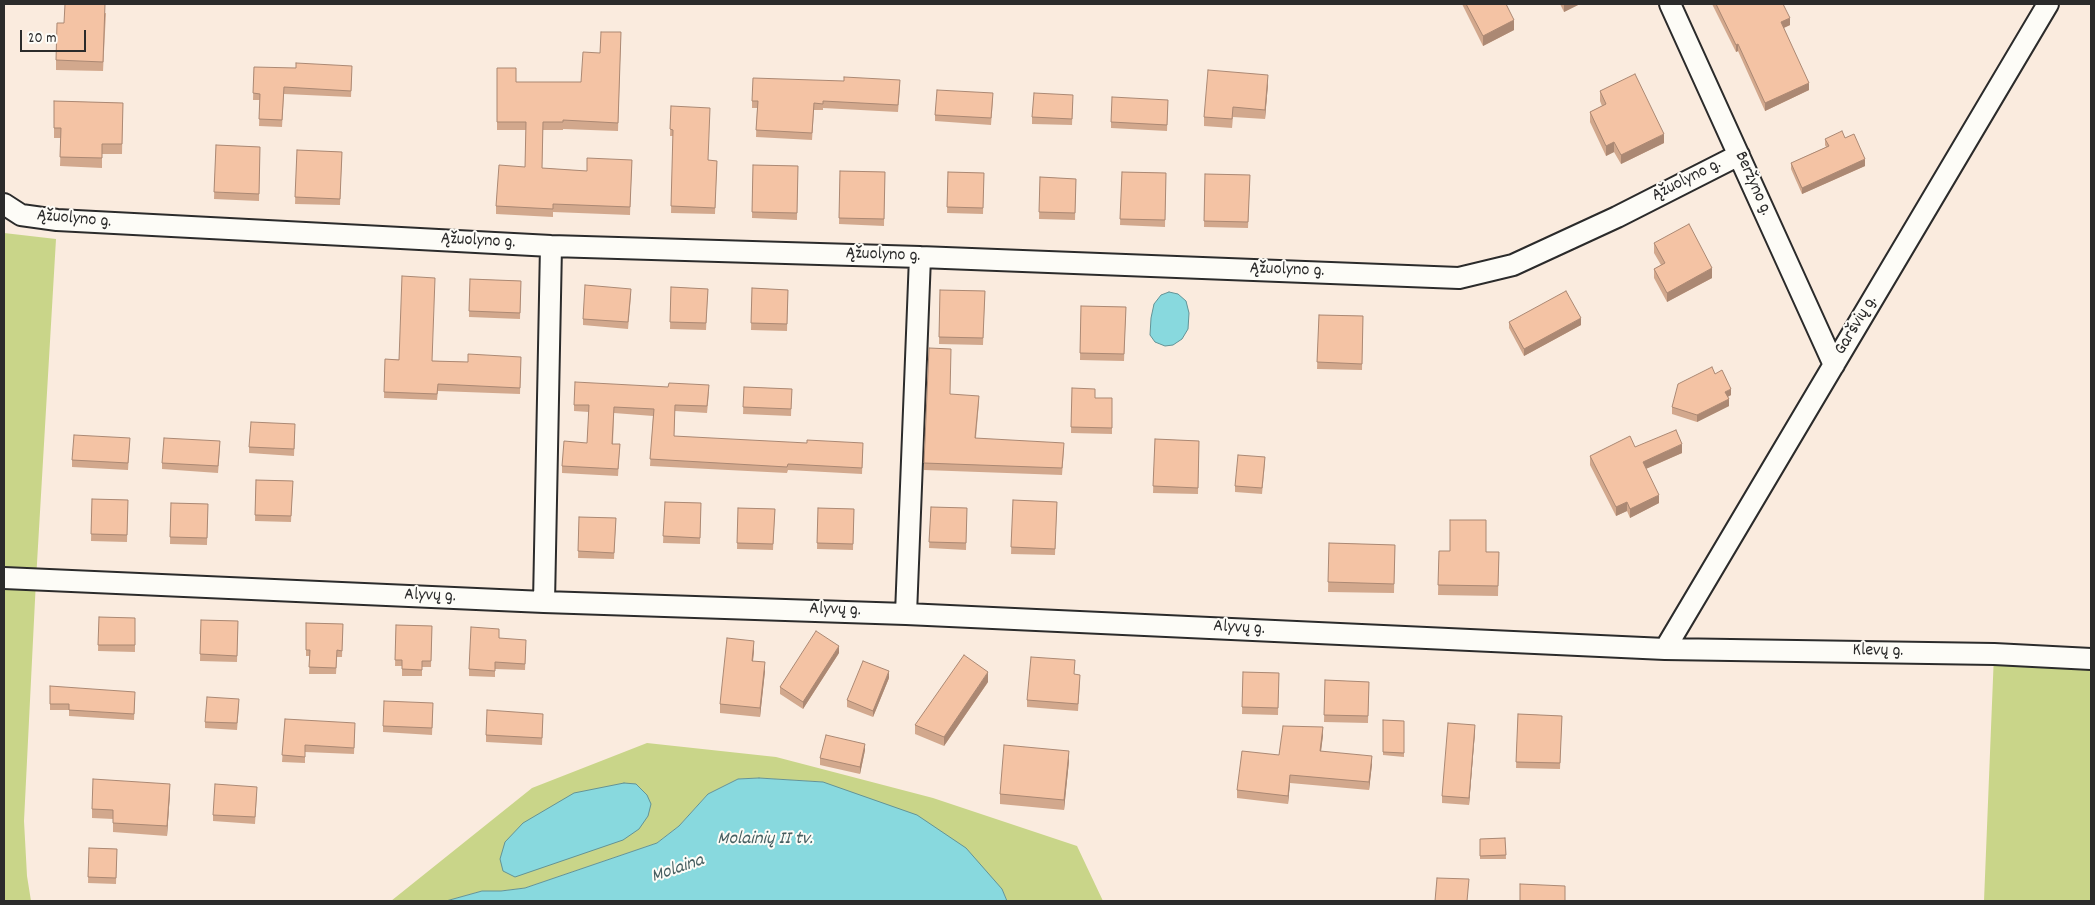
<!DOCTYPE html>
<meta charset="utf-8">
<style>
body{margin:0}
#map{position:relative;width:2095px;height:905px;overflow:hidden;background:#faebde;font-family:Dekko,sans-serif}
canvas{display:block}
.frame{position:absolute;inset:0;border:5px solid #2b2b2b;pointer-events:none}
.scale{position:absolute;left:20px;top:30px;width:66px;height:22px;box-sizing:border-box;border:2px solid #2b2b2b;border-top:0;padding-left:6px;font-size:15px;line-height:18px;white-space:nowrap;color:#2b2b2b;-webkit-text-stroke:4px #fdfcf7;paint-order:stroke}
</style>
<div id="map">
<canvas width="2095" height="905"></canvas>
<div class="frame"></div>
<div class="scale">20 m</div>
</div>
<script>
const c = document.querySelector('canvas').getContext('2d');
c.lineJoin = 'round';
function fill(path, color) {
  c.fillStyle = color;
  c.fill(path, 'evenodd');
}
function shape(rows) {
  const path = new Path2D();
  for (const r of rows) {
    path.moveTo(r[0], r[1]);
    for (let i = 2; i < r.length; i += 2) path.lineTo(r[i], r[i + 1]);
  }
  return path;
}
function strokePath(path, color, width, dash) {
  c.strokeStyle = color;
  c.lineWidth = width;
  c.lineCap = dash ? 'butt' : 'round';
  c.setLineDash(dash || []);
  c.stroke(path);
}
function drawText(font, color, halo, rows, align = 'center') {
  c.font = font + ' Dekko,sans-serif';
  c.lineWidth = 4;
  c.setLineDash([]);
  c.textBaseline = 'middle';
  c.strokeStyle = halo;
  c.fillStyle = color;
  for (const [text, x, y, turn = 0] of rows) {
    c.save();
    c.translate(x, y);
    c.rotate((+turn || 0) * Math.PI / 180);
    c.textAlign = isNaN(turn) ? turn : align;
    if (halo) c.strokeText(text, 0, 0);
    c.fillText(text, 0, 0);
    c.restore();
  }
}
fill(shape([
 [4,233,56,239,36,580,24,821,27,876,31,901,4,901],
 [1994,654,2091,659,2091,901,1984,901],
 [647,743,776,757,933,798,1077,846,1103,901,1007,901,1002,889,823,782,759,778,738,779,708,794,679,826,657,843,525,888,501,891,482,891,446,901,391,901,532,788]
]), '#c9d589');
const water = shape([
 [1169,292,1178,294,1186,301,1189,313,1188,329,1182,339,1173,345,1165,346,1155,342,1150,335,1151,318,1154,304,1161,295,1169,292],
 [759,778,823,782,917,815,966,848,1002,889,1007,901,446,901,482,891,501,891,525,888,657,843,679,826,708,794,738,779,759,778],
 [624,783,636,784,647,795,651,804,648,816,639,829,623,840,515,877,503,871,500,859,505,842,523,823,574,793,624,783]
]);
fill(water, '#88d9de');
strokePath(water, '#639396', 1);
const minor = shape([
 [1670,4,1834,365],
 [4,204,21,215,57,220,382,237,551,246,920,257,1459,278,1513,265,1617,217,1739,155],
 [4,578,544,602,906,614,1665,649,1994,654,2091,659],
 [544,602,551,246],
 [906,614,920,257],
 [1665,649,2048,4]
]);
strokePath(minor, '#2b2b2b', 24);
strokePath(minor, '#fdfcf7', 20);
fill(shape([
 [1462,4,1506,4,1514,30,1483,46],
 [1560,4,1580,4,1564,12],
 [1712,4,1783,4,1790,25,1784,28,1809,90,1765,111,1738,51,1736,52],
 [106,13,103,71,56,70,56,60,64,23],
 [621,32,618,131,563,129,563,130,543,130,542,168,587,171,632,160,630,215,553,212,553,217,496,214,496,206,525,167,526,130,497,130,497,68,516,82,581,82,600,53],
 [254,67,352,73,351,97,284,94,282,127,259,126,260,100,253,100],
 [1268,84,1265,119,1233,117,1232,128,1204,126,1204,117],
 [900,87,898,112,823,108,823,110,814,110,812,140,756,137,757,108,752,108,752,101],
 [1600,91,1664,143,1621,164,1614,152,1606,156,1590,122,1590,112,1602,106,1600,101],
 [993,100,991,125,935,121,935,115],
 [1168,100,1167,131,1111,128,1111,122],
 [54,101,123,103,122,154,102,154,102,168,60,166,61,138,54,138],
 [1073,102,1072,125,1032,124,1032,117],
 [671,106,708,160,717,161,715,214,671,213,673,136,670,136],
 [1845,138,1865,166,1802,194,1791,169,1791,163,1826,147,1825,145,1825,139],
 [216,145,260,147,259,201,214,199],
 [297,150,342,152,340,205,295,204],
 [753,165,798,166,797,220,752,218],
 [840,171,885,172,884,226,839,224],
 [948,172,984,173,983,214,947,213],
 [1122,172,1166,173,1165,227,1120,225],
 [1205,174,1250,175,1248,228,1204,227],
 [1040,177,1076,179,1075,220,1039,219],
 [1654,243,1712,278,1667,302,1654,278,1654,269,1661,265,1654,253],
 [470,279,521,281,520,319,469,317],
 [671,287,708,289,706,330,670,329],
 [752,288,788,290,787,331,751,330],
 [940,290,985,291,983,345,939,344],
 [631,296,628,329,583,325,583,319],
 [1081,306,1126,307,1124,361,1080,360],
 [1319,315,1363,316,1362,370,1317,369],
 [1509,322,1581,325,1524,356,1509,328],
 [521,357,520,394,438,391,437,400,384,398,385,359,468,362],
 [1715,374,1731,395,1728,397,1729,406,1697,422,1672,414,1672,407],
 [744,387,792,389,791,416,743,414],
 [1072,388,1095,398,1112,398,1112,434,1071,433],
 [709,392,707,413,675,411,674,436,863,449,862,474,788,470,787,473,650,466,653,416,614,413,613,444,620,444,618,476,562,473,562,466,587,443,589,412,574,411,574,405],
 [950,394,979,402,976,438,1064,450,1062,475,924,470,924,463],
 [295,431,294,456,249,453,249,447],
 [130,438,128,470,72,467,72,460],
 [1155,439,1199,441,1198,494,1153,493],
 [1635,447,1682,453,1646,469,1659,503,1630,518,1627,511,1616,516,1590,465,1590,456],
 [220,448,218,473,162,469,162,463],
 [1265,463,1262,494,1235,492,1235,486],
 [256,480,293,481,291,522,255,521],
 [92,499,128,500,127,542,91,541],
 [1013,500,1057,502,1055,555,1011,554],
 [665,502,701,503,700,544,663,543],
 [171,503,208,504,207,545,170,544],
 [931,507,967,508,966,550,929,548],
 [738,508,775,509,773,550,737,549],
 [818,508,854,509,853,550,817,549],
 [579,517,616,518,614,559,578,558],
 [1329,543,1395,545,1394,593,1328,592],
 [1439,551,1499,552,1498,596,1438,595],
 [99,617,135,618,135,652,98,651],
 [201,620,238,621,237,662,200,661],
 [306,623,343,624,342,657,337,657,336,674,309,674,310,656,306,656],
 [396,625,432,626,431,667,422,667,422,676,402,676,402,666,395,666],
 [499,638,526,646,525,670,495,669,495,677,469,676,469,669],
 [754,650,753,661,765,671,760,717,720,713,720,704],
 [839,653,803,709,780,694,780,687],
 [1243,672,1279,673,1278,715,1242,714],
 [889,678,873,717,847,707,847,700],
 [1325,680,1369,682,1368,723,1324,722],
 [1080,681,1078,711,1027,707,1027,700],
 [988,682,944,746,915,734,915,725],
 [50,686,135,698,134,720,69,716,69,710,50,710],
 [239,705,237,730,205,728,205,722],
 [433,710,432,735,383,732,383,726],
 [1518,714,1562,716,1560,769,1516,768],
 [285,719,355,729,354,754,305,752,305,763,282,762],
 [543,720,542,745,486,742,486,735],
 [1383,720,1404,721,1404,757,1383,755],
 [1475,732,1469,805,1442,803,1442,796],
 [1323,735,1321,751,1372,764,1369,790,1290,783,1288,804,1237,798,1237,790,1279,755],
 [865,750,860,774,820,765,820,758],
 [1069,761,1064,810,1000,804,1000,794],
 [170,793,167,836,113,832,113,819,92,818,92,809],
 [257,793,255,824,213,821,213,815],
 [1505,838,1506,859,1480,859,1480,839],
 [89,848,117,849,116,884,88,883]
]), '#d2a88d');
fill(shape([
 [1564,4,1580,4,1564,12],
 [1790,18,1790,25,1781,29,1781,22],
 [1514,20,1514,30,1483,46,1483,36],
 [1738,44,1738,51,1736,52,1736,45],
 [1268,75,1268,84,1265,119,1265,110],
 [1809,83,1809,90,1765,111,1765,103],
 [1664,134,1664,143,1621,164,1621,155],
 [1614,142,1614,152,1606,156,1606,146],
 [1865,159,1865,166,1802,194,1802,188],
 [1712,268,1712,278,1667,302,1667,293],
 [1581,318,1581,325,1524,356,1524,349],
 [1731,389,1731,395,1725,398,1725,392],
 [1729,399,1729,406,1697,422,1697,415],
 [1682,444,1682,453,1643,470,1643,462],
 [1659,495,1659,503,1630,518,1630,509],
 [1627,502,1627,511,1616,516,1616,507],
 [754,641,754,650,752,670,752,661],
 [839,646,839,653,803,709,803,702],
 [765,662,765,671,760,717,760,708],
 [889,671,889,678,873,717,873,711],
 [988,672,988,682,944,746,944,737],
 [1475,725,1475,732,1469,805,1469,798],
 [1323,727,1323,735,1320,759,1320,751],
 [865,744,865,750,860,774,860,767],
 [1069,751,1069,761,1064,810,1064,800],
 [1372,756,1372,764,1369,790,1369,782],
 [1290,775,1290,783,1288,804,1288,796],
 [170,784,170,793,167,836,167,826]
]), '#ab8873');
const building = shape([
 [65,4,105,4,103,62,56,60,57,23,64,23,65,4],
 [1466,4,1506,4,1514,20,1483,36,1466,4],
 [1716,4,1783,4,1790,18,1781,22,1809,83,1765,103,1738,44,1736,45,1716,4],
 [601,32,621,32,618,123,563,120,563,122,543,122,542,168,587,171,587,158,632,160,630,207,553,204,553,209,496,206,499,165,525,167,526,122,497,122,497,68,516,68,516,82,581,82,583,52,600,53,601,32],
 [296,63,352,66,351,91,284,87,282,120,259,119,260,94,253,93,254,67,296,68,296,63],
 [1208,70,1268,75,1265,110,1233,107,1232,119,1204,117,1208,70],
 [1635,74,1664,134,1621,155,1614,142,1606,146,1590,112,1606,104,1600,91,1635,74],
 [844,77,900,80,898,105,823,101,823,104,814,103,812,133,756,130,758,101,752,101,753,78,844,81,844,77],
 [937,90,993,93,991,118,935,115,937,90],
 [1034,93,1073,95,1072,119,1032,117,1034,93],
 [1112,97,1168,100,1167,125,1111,122,1112,97],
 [54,101,123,103,122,144,102,144,102,158,60,157,61,128,54,128,54,101],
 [671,106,710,108,708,160,717,161,715,208,671,206,673,130,670,129,671,106],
 [1842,131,1845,138,1854,134,1865,159,1802,188,1791,163,1829,146,1825,139,1842,131],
 [216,145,260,147,259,194,214,192,216,145],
 [297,150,342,152,340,199,295,197,297,150],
 [753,165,798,166,797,213,752,212,753,165],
 [840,171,885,172,884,219,839,218,840,171],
 [948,172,984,173,983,208,947,207,948,172],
 [1122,172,1166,173,1165,220,1120,219,1122,172],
 [1205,174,1250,175,1248,222,1204,221,1205,174],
 [1040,177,1076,179,1075,213,1039,212,1040,177],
 [1689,224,1712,268,1667,293,1654,269,1665,263,1654,243,1689,224],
 [402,276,435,278,432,361,468,362,468,354,521,357,520,388,438,384,437,394,384,392,385,359,399,360,402,276],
 [470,279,521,281,520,313,469,311,470,279],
 [585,285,631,289,628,322,583,319,585,285],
 [671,287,708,289,706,323,670,322,671,287],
 [752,288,788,290,787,324,751,323,752,288],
 [940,290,985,291,983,338,939,337,940,290],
 [1566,291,1581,318,1524,349,1509,322,1566,291],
 [1081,306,1126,307,1124,354,1080,353,1081,306],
 [1319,315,1363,316,1362,364,1317,362,1319,315],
 [929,348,951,349,950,394,979,396,975,438,1064,443,1062,468,924,463,929,348],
 [1712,367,1715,374,1722,370,1731,389,1725,392,1729,399,1697,415,1672,407,1678,384,1712,367],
 [575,382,668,387,669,383,709,385,707,406,675,405,674,436,807,443,807,440,863,443,862,468,788,464,787,467,650,459,654,409,614,407,612,444,620,444,618,469,562,466,564,441,587,443,589,405,574,405,575,382],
 [744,387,792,389,791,409,743,407,744,387],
 [1072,388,1095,389,1095,398,1112,398,1112,428,1071,427,1072,388],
 [251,422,295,424,294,449,249,447,251,422],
 [1676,430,1682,444,1643,462,1659,495,1630,509,1627,502,1616,507,1590,456,1630,436,1635,447,1676,430],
 [74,435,130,438,128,463,72,460,74,435],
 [164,438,220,441,218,466,162,463,164,438],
 [1155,439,1199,441,1198,488,1153,486,1155,439],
 [1238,455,1265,457,1262,488,1235,486,1238,455],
 [256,480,293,481,291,516,255,515,256,480],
 [92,499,128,500,127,535,91,534,92,499],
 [1013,500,1057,502,1055,549,1011,547,1013,500],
 [665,502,701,503,700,538,663,536,665,502],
 [171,503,208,504,207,538,170,537,171,503],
 [931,507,967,508,966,543,929,542,931,507],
 [738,508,775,509,773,544,737,543,738,508],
 [818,508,854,509,853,544,817,543,818,508],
 [579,517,616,518,614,553,578,551,579,517],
 [1450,520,1486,520,1486,552,1499,552,1498,586,1438,585,1439,551,1450,551,1450,520],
 [1329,543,1395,545,1394,584,1328,582,1329,543],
 [99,617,135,618,135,645,98,645,99,617],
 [201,620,238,621,237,656,200,654,201,620],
 [306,623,343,624,342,651,337,650,336,668,309,667,310,650,306,650,306,623],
 [396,625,432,626,431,661,422,661,422,670,402,669,402,660,395,660,396,625],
 [471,627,499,629,499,638,526,640,525,664,495,662,495,671,469,669,471,627],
 [816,631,839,646,803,702,780,687,816,631],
 [727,638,754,641,752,661,765,662,760,708,720,704,727,638],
 [964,655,988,672,944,737,915,725,964,655],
 [1031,657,1075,660,1074,674,1080,675,1078,704,1027,700,1031,657],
 [863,661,889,671,873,711,847,700,863,661],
 [1243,672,1279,673,1278,708,1242,707,1243,672],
 [1325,680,1369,682,1368,716,1324,715,1325,680],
 [50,686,135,692,134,714,69,710,69,704,50,704,50,686],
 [207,697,239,699,237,723,205,722,207,697],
 [384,701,433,703,432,728,383,726,384,701],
 [487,710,543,714,542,738,486,735,487,710],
 [1518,714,1562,716,1560,763,1516,762,1518,714],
 [285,719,355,723,354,748,305,745,305,757,282,755,285,719],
 [1383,720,1404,721,1404,753,1383,752,1383,720],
 [1448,723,1475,725,1469,798,1442,796,1448,723],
 [1283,726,1323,727,1320,751,1372,756,1369,782,1290,775,1288,796,1237,790,1242,751,1279,755,1283,726],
 [826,735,865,744,860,767,820,758,826,735],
 [1004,745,1069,751,1064,800,1000,794,1004,745],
 [93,779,170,784,167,826,113,823,113,810,92,809,93,779],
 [215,784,257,787,255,817,213,815,215,784],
 [1505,838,1506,855,1480,856,1480,839,1505,838],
 [89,848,117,849,116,878,88,877,89,848],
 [1437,878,1469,879,1467,901,1435,901,1437,878],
 [1520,884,1565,886,1565,901,1520,901,1520,884]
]);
fill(building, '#f4c3a4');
strokePath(building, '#ab8873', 1);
drawText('18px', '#2b2b2b', '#fdfcf7', [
 ["Ąžuolyno g.",1687,181,-27],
 ["Beržyno g.",1752,184,66],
 ["Ąžuolyno g.",74,220,5],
 ["Ąžuolyno g.",478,242,3],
 ["Ąžuolyno g.",883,256,2],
 ["Ąžuolyno g.",1287,271,2],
 ["Garšvių g.",1857,326,-59],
 ["Alyvų g.",430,597,2],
 ["Alyvų g.",835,611,2],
 ["Alyvų g.",1239,629,3],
 ["Klevų g.",1878,652,1]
]);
drawText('italic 19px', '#475f61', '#fdfcf7', [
 ["Molainių II tv.",765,840],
 ["Molaina",678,870,-19]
]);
</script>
